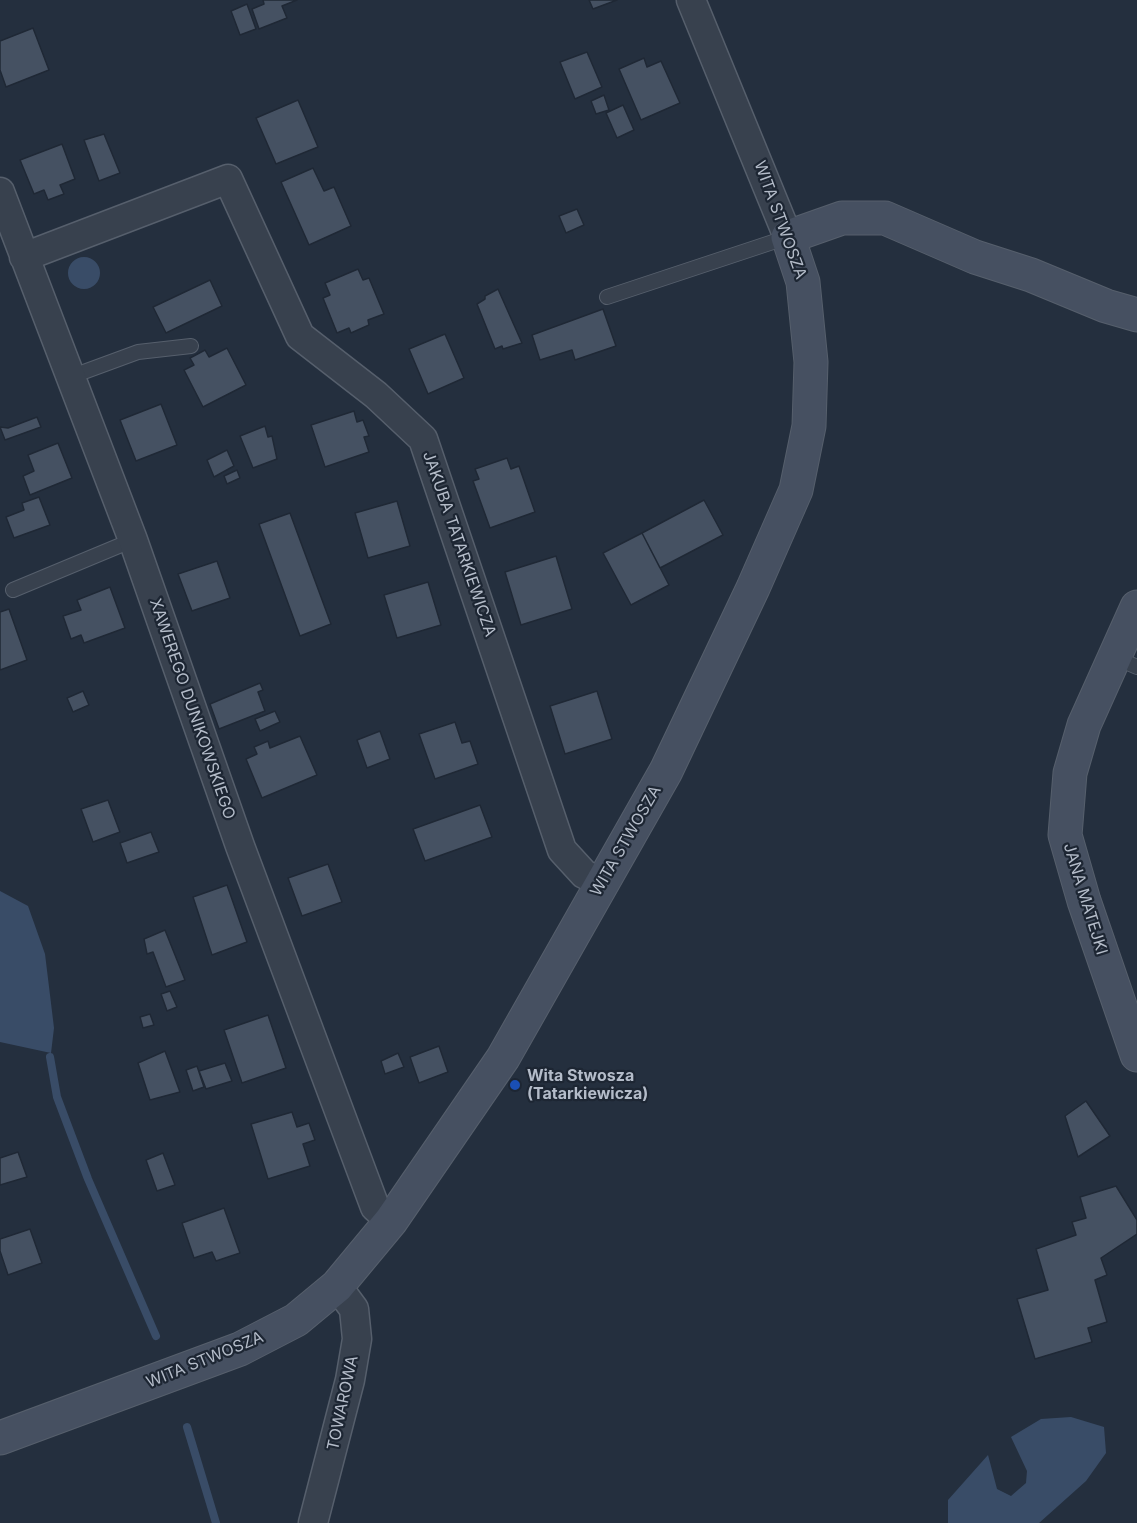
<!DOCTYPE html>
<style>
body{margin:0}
canvas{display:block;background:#242f3e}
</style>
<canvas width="1137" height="1523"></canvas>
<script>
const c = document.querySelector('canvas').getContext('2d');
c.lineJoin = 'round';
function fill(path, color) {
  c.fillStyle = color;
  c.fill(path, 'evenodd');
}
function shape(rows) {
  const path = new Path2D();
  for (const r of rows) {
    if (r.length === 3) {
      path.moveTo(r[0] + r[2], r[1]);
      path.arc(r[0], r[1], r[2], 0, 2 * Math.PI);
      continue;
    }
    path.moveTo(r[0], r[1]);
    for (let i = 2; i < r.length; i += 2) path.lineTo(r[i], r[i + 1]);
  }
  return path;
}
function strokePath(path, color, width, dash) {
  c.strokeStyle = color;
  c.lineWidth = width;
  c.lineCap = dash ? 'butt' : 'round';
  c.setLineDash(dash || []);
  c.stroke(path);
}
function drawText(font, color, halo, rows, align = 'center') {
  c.font = font + ' Inter,sans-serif';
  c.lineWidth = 4.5;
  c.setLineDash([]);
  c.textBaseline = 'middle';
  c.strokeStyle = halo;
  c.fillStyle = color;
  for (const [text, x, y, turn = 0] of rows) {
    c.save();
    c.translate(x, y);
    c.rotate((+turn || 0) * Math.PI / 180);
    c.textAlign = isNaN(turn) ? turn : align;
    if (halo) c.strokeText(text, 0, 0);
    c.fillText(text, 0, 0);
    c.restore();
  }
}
fill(shape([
 [84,273,16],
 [0,891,28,906,45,954,54,1028,51,1053,0,1042],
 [1071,1417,1104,1427,1106,1453,1086,1481,1039,1523,948,1523,948,1500,988,1455,997,1489,1011,1496,1026,1483,1027,1471,1011,1437,1041,1419]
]), '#394c67');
strokePath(shape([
 [50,1057,57,1097,88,1179,156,1336],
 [187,1427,216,1523]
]), '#394c67', 8);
const building = shape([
 [263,0,297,0,282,6,287,18,259,29,252,9,264,4,263,0],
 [589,0,617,0,593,9,589,0],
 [247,4,256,29,240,35,231,11,247,4],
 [33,28,49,70,6,87,0,70,0,41,33,28],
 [587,52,602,87,575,99,560,62,587,52],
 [644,58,647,67,661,61,680,103,641,120,619,69,644,58],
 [604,95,609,110,596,114,591,101,604,95],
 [298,100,318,147,276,164,256,118,298,100],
 [623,105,634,130,617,138,606,113,623,105],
 [104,134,120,173,99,181,84,140,104,134],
 [62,144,75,179,60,185,64,194,48,200,44,190,34,194,20,160,62,144],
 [313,168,324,191,334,187,351,226,309,245,281,182,313,168],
 [577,209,584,225,566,233,559,216,577,209],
 [358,269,363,280,369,278,384,314,368,320,369,325,351,333,349,328,337,333,323,298,330,295,325,283,358,269],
 [210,280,222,306,166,333,153,307,210,280],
 [498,289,522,343,503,349,502,346,495,349,477,304,485,299,485,296,498,289],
 [603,309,616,346,575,360,572,350,540,360,532,335,603,309],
 [445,334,464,378,428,394,409,349,445,334],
 [227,348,246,385,203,407,184,370,194,365,190,358,205,350,209,357,227,348],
 [161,404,177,445,136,461,120,420,161,404],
 [354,411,357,422,363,420,369,436,364,437,369,452,325,467,311,425,354,411],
 [37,417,41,427,5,440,0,427,8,428,37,417],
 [265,426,268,437,272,436,277,459,253,468,240,436,265,426],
 [58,443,72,478,30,495,23,476,34,471,28,455,58,443],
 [227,450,234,466,214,477,207,460,227,450],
 [507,458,511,469,519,466,535,512,490,528,473,481,479,479,475,469,507,458],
 [237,470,240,478,227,484,224,476,237,470],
 [39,497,50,525,14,538,6,517,24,510,22,503,39,497],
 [704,500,723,535,660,568,642,533,704,500],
 [397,501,410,546,368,558,355,513,397,501],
 [290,513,331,624,300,636,259,524,290,513],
 [642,533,669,585,631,605,603,553,642,533],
 [556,556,572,609,521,625,505,572,556,556],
 [217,561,230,598,192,611,178,574,217,561],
 [428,582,441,625,397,638,384,595,428,582],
 [110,587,125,628,84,643,81,635,71,639,63,616,81,610,77,600,110,587],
 [9,609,27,660,0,670,0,612,9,609],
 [260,683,263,690,258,692,265,711,219,729,210,704,260,683],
 [83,691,89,705,73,712,67,698,83,691],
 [597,691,612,739,565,754,550,706,597,691],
 [275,711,280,722,260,731,255,719,275,711],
 [455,722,462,743,470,741,478,764,435,779,419,734,455,722],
 [380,731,390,759,367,768,357,740,380,731],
 [300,736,317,775,262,798,246,759,257,754,254,747,268,741,270,748,300,736],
 [108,800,120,832,93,842,81,809,108,800],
 [480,805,492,837,425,861,413,829,480,805],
 [151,832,159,852,127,863,120,843,151,832],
 [328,864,342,902,302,916,288,878,328,864],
 [227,885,247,942,212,955,193,897,227,885],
 [165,930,185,980,166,987,153,952,147,954,144,939,165,930],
 [170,991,177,1007,167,1011,161,994,170,991],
 [150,1014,154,1025,143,1028,140,1017,150,1014],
 [268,1015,286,1068,242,1083,224,1030,268,1015],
 [439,1046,448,1072,419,1083,410,1057,439,1046],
 [165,1051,180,1092,150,1100,138,1063,165,1051],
 [398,1053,404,1067,385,1074,381,1061,398,1053],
 [225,1063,232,1081,206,1089,199,1071,225,1063],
 [197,1066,204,1087,193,1091,186,1070,197,1066],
 [1086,1101,1110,1136,1078,1157,1065,1116,1086,1101],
 [292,1112,297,1127,309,1123,315,1140,303,1144,310,1166,268,1179,251,1124,292,1112],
 [18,1152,27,1177,0,1185,0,1158,18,1152],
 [163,1153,175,1185,157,1191,146,1160,163,1153],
 [1116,1186,1137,1220,1137,1234,1101,1258,1107,1275,1095,1280,1107,1322,1088,1328,1092,1342,1035,1359,1017,1299,1048,1290,1036,1249,1076,1235,1072,1222,1086,1218,1080,1197,1116,1186],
 [224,1208,240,1253,216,1261,212,1252,194,1258,182,1223,224,1208],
 [30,1229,42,1263,8,1275,0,1251,0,1239,30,1229]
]);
fill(building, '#455162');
strokePath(building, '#1f2835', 1.5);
const lane = shape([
 [607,297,788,237],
 [70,377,138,352,191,346],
 [13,590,133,540],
 [1114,657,1137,667]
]);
const street = shape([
 [691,0,788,237],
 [0,192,133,540,240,846,375,1207,391,1221],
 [24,257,228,179,300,336,376,395,423,439,562,850,584,874,602,883],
 [313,1523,350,1380,357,1339,354,1309,337,1286]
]);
const secondary = shape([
 [1137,607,1084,725,1070,773,1065,835,1084,901,1137,1055],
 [0,1438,240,1349,296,1320,337,1286,391,1221,503,1058,666,771,753,588,796,490,809,426,811,362,803,282,788,237,842,218,885,218,975,257,1031,275,1106,306,1137,315]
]);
strokePath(lane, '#565f6c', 16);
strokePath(street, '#565f6c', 31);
strokePath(secondary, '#565f6c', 35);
strokePath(lane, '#38414e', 14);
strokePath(street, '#38414e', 28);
strokePath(secondary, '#465061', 33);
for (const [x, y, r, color] of [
 [515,1085,6,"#1a4fb4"]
]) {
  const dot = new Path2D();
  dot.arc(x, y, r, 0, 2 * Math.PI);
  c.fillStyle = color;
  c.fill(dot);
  strokePath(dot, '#1d2633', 2);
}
drawText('16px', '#b4bcc9', '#1d2633', [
 ["WITA STWOSZA",780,220,70],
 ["JAKUBA TATARKIEWICZA",459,544,71],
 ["XAWEREGO DUNIKOWSKIEGO",192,709,71],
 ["WITA STWOSZA",626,841,-60],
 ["JANA MATEJKI",1085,899,73],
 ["WITA STWOSZA",205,1360,-22],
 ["TOWAROWA",343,1403,-78]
]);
drawText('bold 16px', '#b4bcc9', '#1d2633', [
 ["Wita Stwosza",527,1076],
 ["(Tatarkiewicza)",527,1094]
], 'left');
</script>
